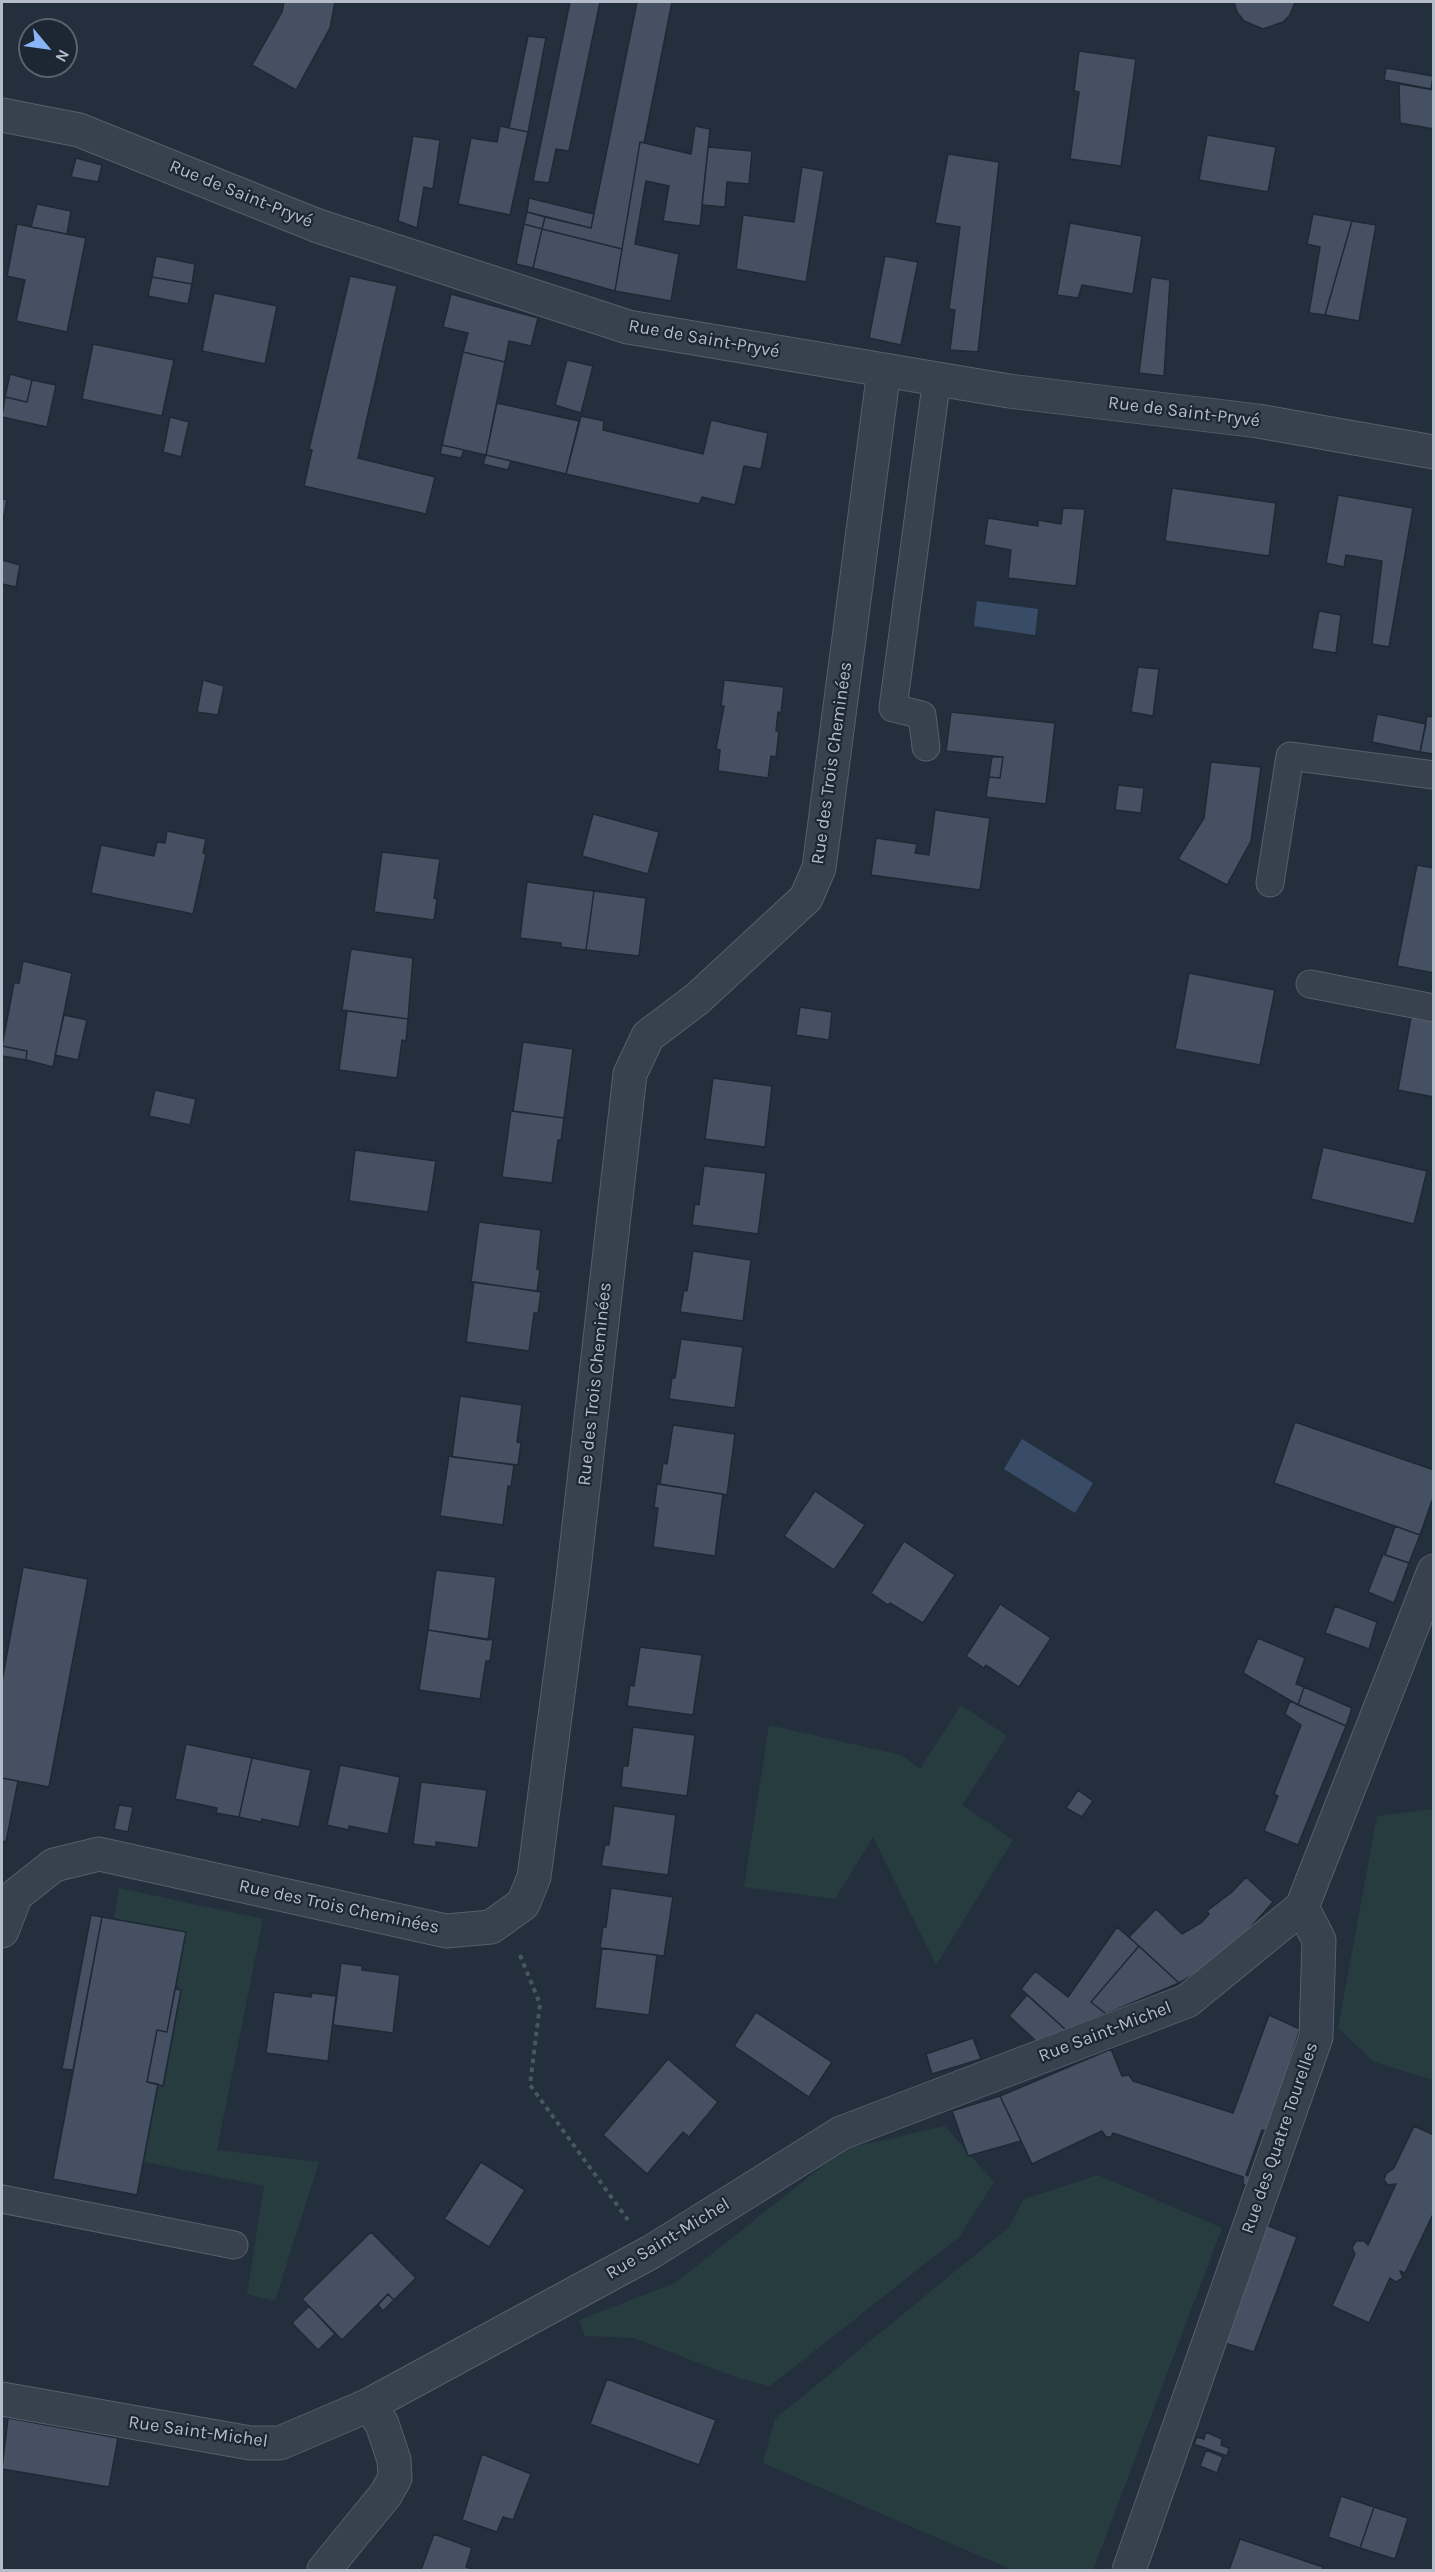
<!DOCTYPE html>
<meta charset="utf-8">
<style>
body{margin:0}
#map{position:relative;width:1435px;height:2572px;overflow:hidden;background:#242f3e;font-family:Karla,sans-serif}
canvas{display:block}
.frame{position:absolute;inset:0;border:3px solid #b4bcc9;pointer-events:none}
.north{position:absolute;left:18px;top:18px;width:60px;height:60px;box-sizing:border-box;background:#1d2633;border:2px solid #59626f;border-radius:50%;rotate:119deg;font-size:16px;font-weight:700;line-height:24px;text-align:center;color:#b4bcc9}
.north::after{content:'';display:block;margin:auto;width:21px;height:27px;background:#8ab4f8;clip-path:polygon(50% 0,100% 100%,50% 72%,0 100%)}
</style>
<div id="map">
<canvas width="1435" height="2572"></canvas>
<div class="frame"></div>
<div class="north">N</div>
</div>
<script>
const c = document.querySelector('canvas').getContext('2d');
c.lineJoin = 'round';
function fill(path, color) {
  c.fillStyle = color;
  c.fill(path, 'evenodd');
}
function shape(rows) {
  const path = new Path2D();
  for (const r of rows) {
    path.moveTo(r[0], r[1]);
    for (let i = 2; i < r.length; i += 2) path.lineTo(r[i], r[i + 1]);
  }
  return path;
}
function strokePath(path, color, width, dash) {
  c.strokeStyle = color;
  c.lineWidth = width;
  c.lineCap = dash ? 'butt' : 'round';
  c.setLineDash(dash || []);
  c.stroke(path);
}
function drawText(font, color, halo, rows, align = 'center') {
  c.font = font + ' Karla,sans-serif';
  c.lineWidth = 4.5;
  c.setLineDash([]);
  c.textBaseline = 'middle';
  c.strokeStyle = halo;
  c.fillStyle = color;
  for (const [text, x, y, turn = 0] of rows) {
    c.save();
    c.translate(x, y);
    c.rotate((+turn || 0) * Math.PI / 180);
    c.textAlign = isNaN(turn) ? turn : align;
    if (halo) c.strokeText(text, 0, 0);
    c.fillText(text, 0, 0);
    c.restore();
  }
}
fill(shape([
 [961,1705,1007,1736,962,1805,1013,1840,936,1965,873,1837,835,1899,744,1887,769,1725,901,1755,920,1769],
 [1433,1809,1434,1809,1433,2080,1374,2062,1338,2028,1377,1816],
 [119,1888,263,1919,217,2150,319,2162,275,2301,247,2294,264,2186,144,2162,158,2084,164,2085,181,1990,176,1985,186,1932,114,1919],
 [945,2126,994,2182,959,2237,770,2386,738,2378,634,2338,585,2336,579,2320,675,2283,844,2149],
 [1098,2175,1222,2228,1093,2570,1013,2570,763,2463,775,2419,1008,2228,1024,2199]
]), '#263c3f');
fill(shape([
 [977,601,1038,609,1035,635,974,626],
 [1022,1439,1093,1483,1075,1513,1004,1469]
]), '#394c67');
const building = shape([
 [284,2,335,2,330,28,296,90,252,65,282,12,284,2],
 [570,2,600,2,569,151,556,149,549,183,533,181,570,2],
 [637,2,672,2,644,143,640,142,622,249,542,229,545,217,591,228,637,2],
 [1234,2,1295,2,1290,15,1283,22,1263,29,1244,21,1237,12,1234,2],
 [528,36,546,38,528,132,509,128,528,36],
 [1079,51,1136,59,1121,166,1070,159,1079,92,1074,91,1079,51],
 [1386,68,1433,76,1431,89,1384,80,1386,68],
 [1399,84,1434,90,1434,129,1400,123,1399,84],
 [500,126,528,132,510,215,458,204,471,138,497,142,500,126],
 [695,126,710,129,700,226,663,221,669,186,646,181,635,244,679,254,671,301,615,291,640,142,691,154,695,126],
 [1207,135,1276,147,1268,192,1199,180,1207,135],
 [413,136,440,140,433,189,424,187,417,228,398,221,413,136],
 [708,147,752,151,749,184,727,182,725,207,702,205,708,147],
 [948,154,999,162,978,352,950,350,955,310,949,309,960,227,935,223,948,154],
 [76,158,102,165,98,182,71,177,76,158],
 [802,167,824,171,806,282,736,269,743,215,794,222,802,167],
 [529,198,594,214,591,228,527,212,529,198],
 [37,204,71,211,67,234,31,227,37,204],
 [527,212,545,217,542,229,524,224,527,212],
 [1313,214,1352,221,1325,315,1309,313,1320,247,1307,244,1313,214],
 [1352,221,1376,225,1359,321,1325,315,1352,221],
 [1070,223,1142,236,1133,294,1082,285,1078,298,1057,295,1070,223],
 [17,224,86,238,67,332,16,321,25,280,7,276,17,224],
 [524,224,542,229,533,268,516,264,524,224],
 [542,229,622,249,615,291,533,268,542,229],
 [156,256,195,264,192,284,152,277,156,256],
 [885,256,918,262,901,345,869,338,885,256],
 [350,276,397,286,358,458,435,477,426,514,304,486,312,450,309,449,350,276],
 [152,277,192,284,188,304,148,296,152,277],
 [1151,277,1170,280,1164,376,1139,373,1151,277],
 [214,293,277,306,265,364,202,351,214,293],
 [451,294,538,318,531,346,509,341,505,362,463,352,468,333,443,327,451,294],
 [93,344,174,360,162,416,82,399,93,344],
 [463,352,505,362,486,455,442,445,463,352],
 [567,360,593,366,581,413,555,405,567,360],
 [10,374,32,380,27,402,5,397,10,374],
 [32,380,56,385,47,427,2,417,5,397,27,402,32,380],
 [497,403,579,421,566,474,486,455,497,403],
 [581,416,604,421,603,430,703,454,711,420,768,433,761,469,744,466,735,505,702,497,699,504,566,474,581,416],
 [170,417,189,422,181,457,163,452,170,417],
 [442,445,464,450,461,458,440,454,442,445],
 [486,455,511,461,508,470,483,464,486,455],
 [1172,488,1276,503,1269,556,1165,541,1172,488],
 [1338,495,1413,508,1389,647,1372,644,1382,561,1346,555,1344,567,1326,563,1338,495],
 [2,498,7,500,2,526,2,498],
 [1063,508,1085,509,1076,586,1008,578,1011,550,984,545,988,518,1038,526,1038,520,1061,524,1063,508],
 [2,560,20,565,16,587,2,584,2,560],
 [1319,611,1341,615,1336,653,1312,649,1319,611],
 [1138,667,1159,669,1153,716,1131,712,1138,667],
 [203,680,224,686,218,715,197,712,203,680],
 [724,680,784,687,781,713,778,712,776,731,779,731,776,757,771,756,768,778,718,771,720,750,716,749,724,706,721,706,724,680],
 [951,712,1055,723,1046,804,986,797,989,777,1000,778,1003,757,946,751,951,712],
 [1377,714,1426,724,1420,752,1372,742,1377,714],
 [1427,716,1434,717,1434,754,1420,752,1427,716],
 [992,757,1003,757,1000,778,989,777,992,757],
 [1211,762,1261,767,1251,841,1227,885,1178,859,1204,818,1211,762],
 [1118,785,1144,788,1141,813,1115,810,1118,785],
 [935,810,990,818,980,890,871,875,876,838,917,844,915,853,929,855,935,810],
 [593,814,659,832,648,874,582,856,593,814],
 [167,831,206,839,203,853,206,854,193,914,91,893,101,845,154,856,157,842,165,843,167,831],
 [382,852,440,859,434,898,437,899,434,920,374,912,382,852],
 [1417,865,1434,868,1434,973,1397,966,1417,865],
 [527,882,594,891,586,950,561,947,561,943,520,938,527,882],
 [594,891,646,898,639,956,586,950,594,891],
 [351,949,413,958,408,1019,342,1010,351,949],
 [23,961,72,973,53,1067,26,1060,27,1051,2,1046,14,983,19,983,23,961],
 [1189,973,1275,990,1260,1065,1175,1049,1189,973],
 [800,1007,832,1012,829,1040,796,1035,800,1007],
 [347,1011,408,1019,406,1041,402,1040,397,1078,339,1070,347,1011],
 [64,1015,87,1020,78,1060,55,1055,64,1015],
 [1411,1017,1434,1021,1434,1097,1398,1090,1411,1017],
 [523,1042,573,1049,564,1118,513,1111,523,1042],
 [2,1046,27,1051,26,1060,2,1056,2,1046],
 [713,1078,772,1086,765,1147,705,1139,713,1078],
 [155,1090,196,1099,190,1125,149,1116,155,1090],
 [511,1111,564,1118,561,1140,558,1140,552,1183,502,1177,511,1111],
 [1323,1147,1427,1171,1414,1224,1311,1199,1323,1147],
 [355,1150,436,1161,428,1212,349,1201,355,1150],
 [704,1166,766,1173,758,1234,692,1225,695,1204,699,1205,704,1166],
 [479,1222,541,1230,537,1269,540,1270,537,1291,471,1282,479,1222],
 [693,1251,751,1260,743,1321,680,1312,684,1290,687,1291,693,1251],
 [474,1282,541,1292,538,1313,534,1313,529,1351,466,1342,474,1282],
 [681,1339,743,1347,735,1408,669,1399,672,1378,675,1378,681,1339],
 [460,1396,522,1405,517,1442,521,1443,518,1465,452,1457,460,1396],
 [1295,1422,1434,1470,1434,1495,1420,1535,1274,1483,1295,1422],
 [673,1425,735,1434,727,1495,660,1484,663,1463,667,1464,673,1425],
 [449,1456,514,1465,511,1487,508,1486,503,1525,440,1516,449,1456],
 [657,1484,723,1494,715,1556,653,1547,658,1508,654,1508,657,1484],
 [815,1491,865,1525,834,1570,784,1536,815,1491],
 [1395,1526,1420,1535,1409,1563,1385,1555,1395,1526],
 [904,1541,955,1575,923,1623,890,1603,888,1605,871,1593,904,1541],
 [1383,1554,1409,1563,1394,1603,1368,1592,1383,1554],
 [23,1567,88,1579,49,1787,2,1778,2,1681,23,1567],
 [436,1570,496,1577,488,1640,428,1630,436,1570],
 [1000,1604,1051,1638,1019,1687,986,1665,984,1668,966,1656,1000,1604],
 [1335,1606,1377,1622,1369,1649,1325,1633,1335,1606],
 [428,1630,493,1640,490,1661,486,1661,480,1699,419,1690,428,1630],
 [1258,1638,1305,1658,1296,1684,1304,1687,1298,1705,1243,1673,1258,1638],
 [640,1647,702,1655,693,1715,627,1706,630,1685,634,1686,640,1647],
 [1304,1687,1352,1708,1346,1726,1298,1705,1304,1687],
 [1290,1701,1346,1726,1298,1845,1264,1831,1278,1796,1274,1794,1301,1725,1285,1714,1290,1701],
 [633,1727,695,1735,687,1796,621,1787,623,1766,628,1766,633,1727],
 [186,1744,252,1758,239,1817,216,1813,217,1808,175,1799,186,1744],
 [252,1758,311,1770,299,1827,262,1819,261,1822,239,1817,252,1758],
 [340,1765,400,1777,388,1834,349,1826,349,1830,327,1825,340,1765],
 [2,1778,18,1781,6,1842,2,1841,2,1778],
 [421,1782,487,1790,478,1848,436,1842,436,1847,413,1844,421,1782],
 [1078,1790,1093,1801,1082,1817,1066,1808,1078,1790],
 [119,1805,133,1807,128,1832,114,1829,119,1805],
 [614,1806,676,1815,668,1875,601,1866,605,1845,609,1845,614,1806],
 [1246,1877,1273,1902,1225,1956,1179,1983,1129,1937,1156,1909,1182,1934,1202,1922,1209,1914,1207,1911,1232,1892,1246,1877],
 [611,1888,673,1897,664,1956,600,1948,603,1927,606,1927,611,1888],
 [91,1915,102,1917,73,2070,62,2069,91,1915],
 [102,1917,186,1932,167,2032,157,2030,147,2082,158,2084,137,2195,53,2179,102,1917],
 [1117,1927,1139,1946,1091,2002,1106,2014,1066,2030,1021,1989,1035,1971,1068,1997,1117,1927],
 [1139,1946,1179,1983,1106,2014,1091,2002,1139,1946],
 [602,1948,657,1955,649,2015,595,2008,602,1948],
 [341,1963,362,1966,362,1970,400,1975,393,2033,333,2025,341,1963],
 [175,1989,181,1990,163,2086,147,2082,157,2030,167,2032,175,1989],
 [274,1992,311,1997,312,1993,336,1996,328,2061,266,2053,274,1992],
 [1027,1995,1066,2030,1036,2041,1009,2016,1027,1995],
 [756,2012,832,2062,809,2097,734,2046,756,2012],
 [1269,2015,1300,2029,1268,2131,1262,2130,1246,2175,1251,2177,1247,2186,1243,2184,1243,2177,1113,2133,1111,2137,1106,2137,1102,2131,1032,2164,1000,2096,1111,2049,1122,2076,1129,2075,1133,2081,1233,2113,1269,2015],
 [973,2038,981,2059,932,2074,926,2054,973,2038],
 [668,2059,718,2102,689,2137,683,2132,647,2174,603,2135,668,2059],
 [1000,2096,1021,2141,968,2156,952,2111,1000,2096],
 [1414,2126,1434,2135,1434,2212,1405,2273,1400,2271,1403,2278,1396,2282,1390,2278,1369,2323,1332,2306,1355,2254,1352,2248,1356,2241,1364,2241,1368,2245,1396,2184,1388,2185,1384,2180,1386,2174,1394,2168,1414,2126],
 [481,2162,525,2190,489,2247,444,2219,481,2162],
 [1261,2223,1297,2237,1254,2352,1218,2341,1261,2223],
 [371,2232,416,2278,394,2300,388,2294,342,2340,302,2299,371,2232],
 [388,2294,394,2300,383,2311,378,2305,388,2294],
 [309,2306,335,2334,318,2350,292,2323,309,2306],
 [607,2379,716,2420,699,2465,590,2424,607,2379],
 [8,2418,118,2438,109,2487,2,2469,8,2418],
 [1206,2432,1222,2439,1221,2445,1229,2448,1227,2456,1194,2444,1197,2437,1204,2439,1206,2432],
 [1206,2450,1223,2457,1217,2473,1200,2466,1206,2450],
 [482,2454,531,2474,513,2520,503,2517,497,2532,462,2520,482,2454],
 [1341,2496,1374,2507,1360,2548,1328,2537,1341,2496],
 [1374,2507,1408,2518,1395,2559,1360,2548,1374,2507],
 [434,2534,472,2548,466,2567,475,2570,421,2570,434,2534],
 [1240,2539,1323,2567,1322,2570,1229,2570,1240,2539]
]);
fill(building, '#455162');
strokePath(building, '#1f2835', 1.5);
const service = shape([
 [926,747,922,715,893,708,937,378],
 [1270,883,1290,756,1434,775],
 [1310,984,1434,1008],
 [2,2199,234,2245]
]);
const minor = shape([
 [2,115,79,130,318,226,628,327,1009,391,1258,421,1434,452],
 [2,1931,16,1895,54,1865,99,1854,446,1931,491,1927,523,1904,534,1877,572,1587,630,1074,648,1036,697,999,806,898,819,868,884,370],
 [2,2399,250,2443,280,2443,369,2405,651,2252,841,2133,1187,2001,1302,1907,1434,1571],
 [324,2570,386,2494,395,2478,394,2460,382,2424,369,2405],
 [1129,2570,1316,2037,1319,1940,1302,1907]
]);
strokePath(service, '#565f6c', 29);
strokePath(minor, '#565f6c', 35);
strokePath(shape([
 [520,1955,540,2004,530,2085,628,2220]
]), '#44595c', 4, [4.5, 4.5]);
strokePath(service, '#38414e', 27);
strokePath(minor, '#38414e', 33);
drawText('18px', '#b4bcc9', '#1d2633', [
 ["Rue de Saint-Pryvé",241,194,22],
 ["Rue de Saint-Pryvé",704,339,10],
 ["Rue de Saint-Pryvé",1184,412,7],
 ["Rue des Trois Cheminées",832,763,-82],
 ["Rue des Trois Cheminées",595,1384,-84],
 ["Rue des Trois Cheminées",339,1907,12],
 ["Rue Saint-Michel",1105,2032,-21],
 ["Rue des Quatre Tourelles",1280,2138,-71],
 ["Rue Saint-Michel",668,2239,-31],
 ["Rue Saint-Michel",198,2432,8]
]);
</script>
